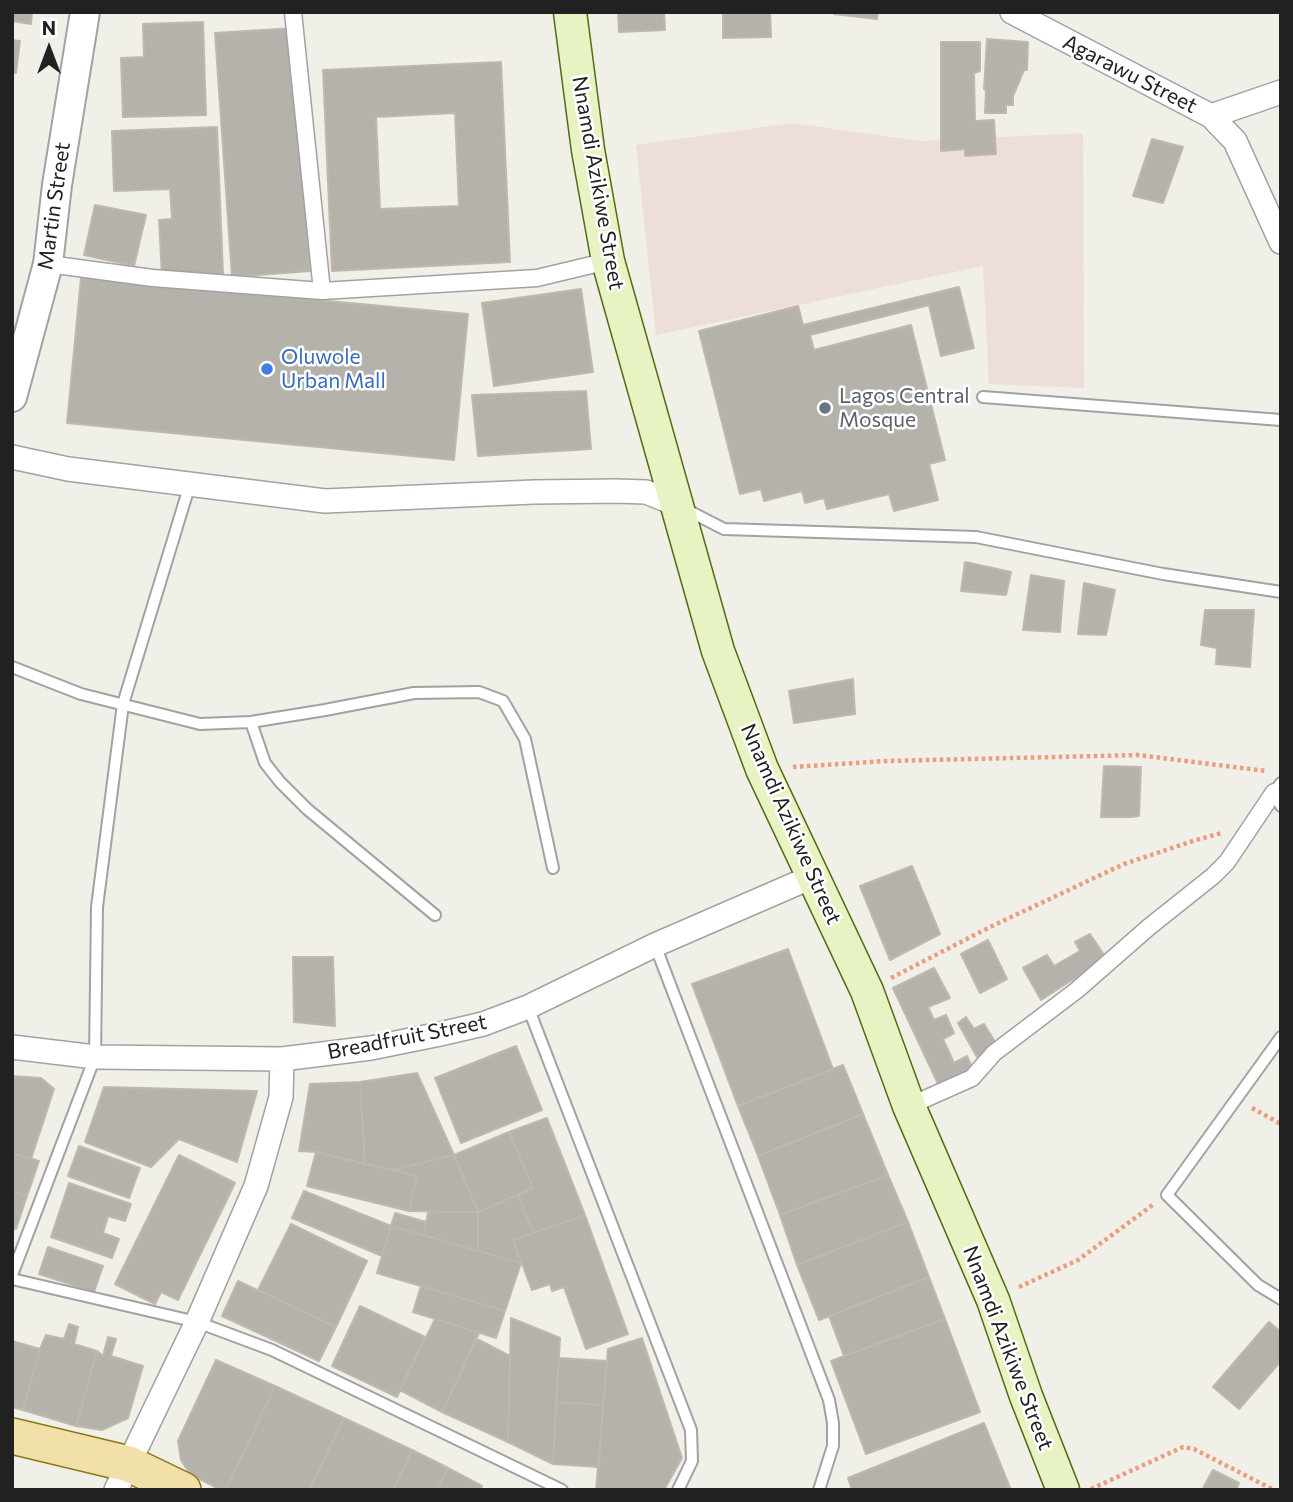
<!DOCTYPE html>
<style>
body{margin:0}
#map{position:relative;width:1293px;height:1502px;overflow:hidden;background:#f0efe8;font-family:Commissioner,sans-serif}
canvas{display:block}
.frame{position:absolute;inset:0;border:14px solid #212121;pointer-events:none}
.north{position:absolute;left:14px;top:14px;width:70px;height:70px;-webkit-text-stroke:5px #fff;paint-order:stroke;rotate:0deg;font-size:19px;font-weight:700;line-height:28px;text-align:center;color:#212121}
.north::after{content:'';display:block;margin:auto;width:24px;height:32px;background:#212121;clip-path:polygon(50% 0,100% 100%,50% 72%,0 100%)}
</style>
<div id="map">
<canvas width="1293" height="1502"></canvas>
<div class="frame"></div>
<div class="north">N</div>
</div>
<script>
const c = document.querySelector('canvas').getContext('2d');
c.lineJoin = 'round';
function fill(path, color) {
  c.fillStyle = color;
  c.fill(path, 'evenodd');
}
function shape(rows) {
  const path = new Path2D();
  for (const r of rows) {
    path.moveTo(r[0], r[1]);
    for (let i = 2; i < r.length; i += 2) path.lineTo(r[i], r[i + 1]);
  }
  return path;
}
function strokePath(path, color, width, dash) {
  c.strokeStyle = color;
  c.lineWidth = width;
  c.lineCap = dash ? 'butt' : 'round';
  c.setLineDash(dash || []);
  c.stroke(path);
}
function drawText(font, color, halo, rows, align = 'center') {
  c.font = font + ' Commissioner,sans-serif';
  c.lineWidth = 5;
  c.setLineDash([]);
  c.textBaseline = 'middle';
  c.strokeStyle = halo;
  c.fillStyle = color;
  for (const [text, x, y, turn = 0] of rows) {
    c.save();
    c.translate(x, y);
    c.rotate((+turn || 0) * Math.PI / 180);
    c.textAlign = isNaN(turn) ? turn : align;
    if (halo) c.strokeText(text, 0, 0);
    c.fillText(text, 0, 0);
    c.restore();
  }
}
fill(shape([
 [792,123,920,141,1083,133,1084,388,989,384,983,266,656,335,636,145]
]), '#eededa');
const building = shape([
 [12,12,32,12,31,24,12,21,12,12],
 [618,12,664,12,665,30,619,32,618,12],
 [723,12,770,12,771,37,723,38,723,12],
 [834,12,878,12,877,19,834,14,834,12],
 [203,22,206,115,123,117,121,58,144,57,143,24,203,22],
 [294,28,310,271,232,277,215,33,294,28],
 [987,39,1028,42,1027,70,1024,70,1013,96,1013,105,1006,105,1006,113,985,113,986,90,984,89,987,39],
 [12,40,20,41,16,73,12,72,12,40],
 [941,42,980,42,980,71,974,73,975,121,994,120,996,154,965,156,965,149,941,151,941,42],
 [501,62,510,262,332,271,323,70,501,62],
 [455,113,459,206,380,209,376,117,455,113],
 [217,127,223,274,162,276,159,220,172,219,170,189,114,191,112,131,217,127],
 [1152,139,1183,147,1163,203,1133,196,1152,139],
 [95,205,146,215,134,266,84,255,95,205],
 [81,278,468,314,454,460,67,423,81,278],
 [959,287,974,348,941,356,929,305,810,335,814,350,911,325,945,460,929,464,938,500,894,511,889,494,827,509,824,498,805,503,802,491,764,501,761,489,740,494,699,331,798,306,803,325,959,287],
 [581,289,593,372,494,386,482,303,581,289],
 [586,391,591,449,478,456,472,395,586,391],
 [965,562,1011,572,1006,595,961,591,965,562],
 [1031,575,1064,581,1060,632,1023,630,1031,575],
 [1084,583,1115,590,1106,635,1078,634,1084,583],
 [1205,610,1254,610,1250,667,1216,664,1217,648,1201,645,1205,610],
 [853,679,855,714,794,723,789,691,853,679],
 [1104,766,1141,767,1139,816,1130,817,1101,817,1104,766],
 [912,866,940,934,890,960,860,886,912,866],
 [1090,934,1106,958,1041,1000,1023,968,1047,955,1054,966,1080,951,1075,942,1090,934],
 [988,940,1007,979,980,993,961,954,988,940],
 [788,949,833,1069,738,1106,692,984,788,949],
 [293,957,333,957,335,1026,294,1022,293,957],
 [934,968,950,998,928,1007,934,1020,946,1015,954,1033,943,1039,954,1063,967,1056,974,1072,940,1088,893,988,934,968],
 [966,1017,974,1029,984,1024,997,1045,977,1057,958,1023,966,1017],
 [516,1046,542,1110,461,1143,435,1078,516,1046],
 [843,1065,863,1114,758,1156,738,1106,843,1065],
 [417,1073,454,1155,393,1170,365,1164,360,1082,417,1073],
 [12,1076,41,1078,54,1089,31,1159,12,1153,12,1076],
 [360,1082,365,1164,316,1152,299,1151,310,1084,360,1082],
 [104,1087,257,1091,237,1162,179,1139,151,1167,85,1142,104,1087],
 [863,1114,888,1175,780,1215,758,1156,863,1114],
 [547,1118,585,1215,533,1233,518,1195,533,1188,509,1132,547,1118],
 [509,1132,533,1188,478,1212,454,1155,509,1132],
 [79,1146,140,1168,129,1198,68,1176,79,1146],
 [316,1152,417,1176,409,1211,307,1186,316,1152],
 [12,1153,39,1161,27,1196,12,1192,12,1153],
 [179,1155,235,1183,178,1300,161,1292,155,1304,115,1284,179,1155],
 [454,1155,478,1212,409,1211,417,1176,393,1170,454,1155],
 [888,1175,908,1222,797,1265,780,1215,888,1175],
 [69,1183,131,1204,125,1221,108,1216,103,1233,119,1239,112,1258,51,1237,69,1183],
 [304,1191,391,1226,382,1256,292,1218,304,1191],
 [12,1192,27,1196,16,1229,12,1227,12,1192],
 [518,1195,533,1233,513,1240,521,1263,478,1251,478,1212,518,1195],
 [428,1212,478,1212,478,1251,424,1235,428,1212],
 [395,1213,426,1222,424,1235,391,1226,395,1213],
 [585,1215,628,1334,586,1349,564,1287,552,1291,550,1284,532,1290,513,1240,585,1215],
 [908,1222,929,1277,819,1320,797,1265,908,1222],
 [291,1224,367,1261,336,1327,258,1290,291,1224],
 [391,1226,521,1263,505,1311,377,1273,391,1226],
 [48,1247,103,1266,94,1292,39,1274,48,1247],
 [929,1277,945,1319,844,1356,829,1316,929,1277],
 [238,1281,336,1327,319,1361,222,1316,238,1281],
 [421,1286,505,1311,496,1338,413,1312,421,1286],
 [360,1306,425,1337,397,1397,332,1366,360,1306],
 [511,1318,560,1338,553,1464,508,1442,511,1318],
 [435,1319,479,1333,442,1412,400,1390,435,1319],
 [945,1319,980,1412,866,1454,831,1361,945,1319],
 [1269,1322,1281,1332,1281,1361,1239,1409,1213,1387,1269,1322],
 [69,1324,78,1327,74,1344,97,1351,76,1426,23,1410,40,1349,46,1335,64,1339,69,1324],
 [108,1337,116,1339,111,1356,143,1366,128,1418,102,1430,76,1426,97,1351,103,1356,108,1337],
 [642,1338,682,1458,664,1490,596,1490,608,1349,642,1338],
 [477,1339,510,1356,508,1442,442,1412,477,1339],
 [12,1341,40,1349,23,1410,12,1407,12,1341],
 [559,1358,607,1361,603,1405,556,1402,559,1358],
 [216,1360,275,1386,226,1490,221,1490,190,1474,181,1460,178,1441,216,1360],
 [275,1386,344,1418,309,1490,226,1490,275,1386],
 [556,1402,603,1405,599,1467,553,1464,556,1402],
 [344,1418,412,1450,393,1490,309,1490,344,1418],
 [984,1423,1011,1490,852,1490,848,1478,984,1423],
 [412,1450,448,1468,436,1490,393,1490,412,1450],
 [448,1468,482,1486,480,1490,436,1490,448,1468],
 [1213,1470,1239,1483,1236,1490,1202,1490,1213,1470]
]);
fill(building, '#b5b1ab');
strokePath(building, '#c0b8ac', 2);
const service = shape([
 [983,397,1281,420],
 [685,509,724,529,976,537,1163,574,1281,592],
 [12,667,81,694,200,724,251,722,325,710,414,693,479,692,503,701,525,739,553,868],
 [251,722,265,763,280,782,307,809,435,915],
 [1281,783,1274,792,1281,806],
 [655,945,829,1400,833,1423,833,1446,819,1490],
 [528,1007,691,1430,692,1461,678,1490],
 [1281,1037,1167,1195,1258,1285,1281,1299],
 [12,1275,95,1057,97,907,123,704,190,484],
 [12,1279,197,1322,272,1350,562,1490]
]);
const pedestrian = shape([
 [293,12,322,291],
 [48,264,153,278,322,291,537,278,608,261],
 [909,1106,972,1078,994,1053,1077,990,1149,927,1213,876,1227,862,1274,792]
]);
const minor = shape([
 [1012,12,1211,116,1235,141,1281,242],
 [1211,116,1281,92],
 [12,457,68,469,325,501,534,492,616,491,646,492,676,504],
 [12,1047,95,1057,282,1059,371,1048,440,1034,483,1024,528,1007,655,945,814,876],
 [116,1490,197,1322,256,1186,281,1097,282,1059]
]);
const tertiary = shape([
 [12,397,48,264,57,185,85,12]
]);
const secondary = shape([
 [570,12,588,150,608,261,718,651,762,769,867,991,909,1106,993,1300,1026,1396,1063,1490]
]);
const primary = shape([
 [12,1436,129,1464,183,1490]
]);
strokePath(service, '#a2a2a2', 14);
strokePath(pedestrian, '#a2a2a2', 19);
strokePath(minor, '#a2a2a2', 26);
strokePath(tertiary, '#a2a2a2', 32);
strokePath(secondary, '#536d12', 35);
strokePath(primary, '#8b7912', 38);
strokePath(shape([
 [793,767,886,761,1138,755,1266,771],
 [891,978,990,927,1124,864,1196,840,1222,833],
 [1252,1108,1281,1124],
 [1019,1287,1078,1260,1154,1204],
 [1091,1489,1183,1447,1194,1449,1274,1490]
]), '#ea9d7f', 4.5, [3.5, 3.5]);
strokePath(service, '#fff', 10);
strokePath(pedestrian, '#fff', 16);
strokePath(minor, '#fff', 23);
strokePath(tertiary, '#fff', 28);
strokePath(secondary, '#e8f3c3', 32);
strokePath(primary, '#f2e0ab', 35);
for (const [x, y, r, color] of [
 [267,369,7,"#3f7fe0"],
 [825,408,7,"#6b7280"]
]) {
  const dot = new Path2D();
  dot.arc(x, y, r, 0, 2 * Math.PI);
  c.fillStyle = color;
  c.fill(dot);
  strokePath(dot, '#fff', 2.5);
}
drawText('21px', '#212121', '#fff', [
 ["Agarawu Street",1130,74,27],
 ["Nnamdi Azikiwe Street",598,183,80],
 ["Martin Street",54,206,-82],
 ["Nnamdi Azikiwe Street",791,824,66],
 ["Breadfruit Street",407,1037,-11],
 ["Nnamdi Azikiwe Street",1008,1348,69]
]);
drawText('21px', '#366cbe', '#fff', [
 ["Oluwole",281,357],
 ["Urban Mall",281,381]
], 'left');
drawText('21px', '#5b616d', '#fff', [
 ["Lagos Central",839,396],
 ["Mosque",839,420]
], 'left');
</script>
